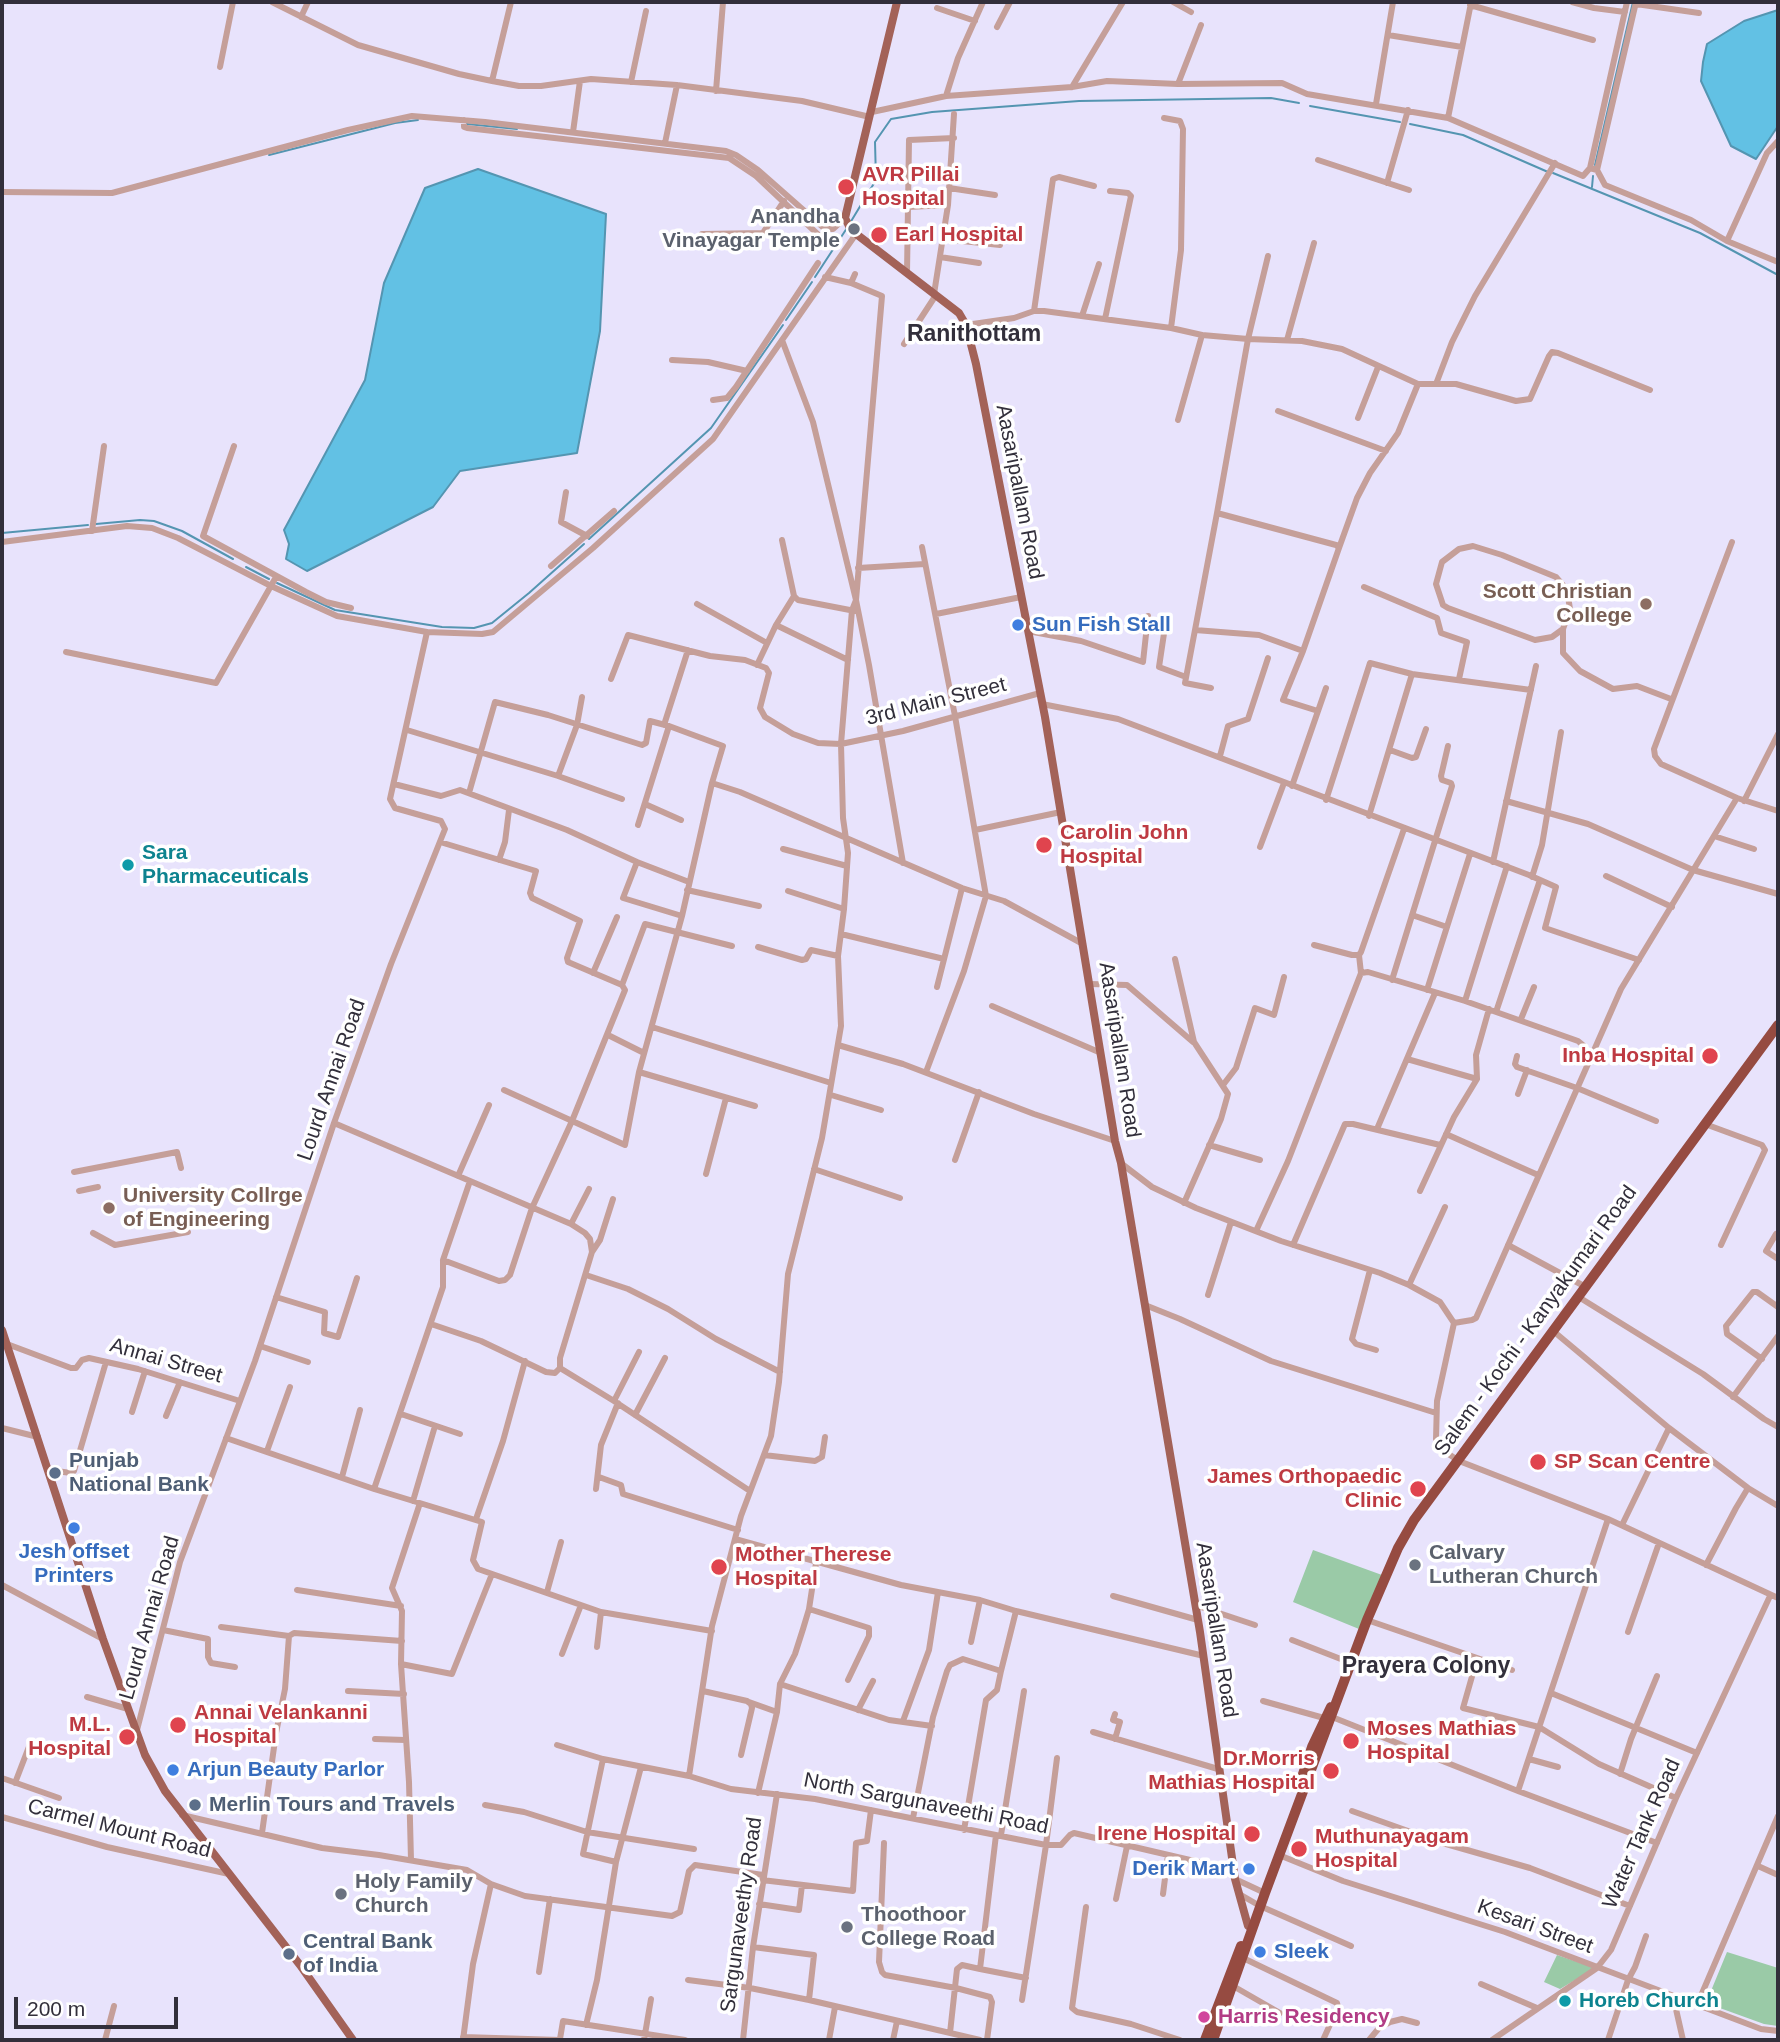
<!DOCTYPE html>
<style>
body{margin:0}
#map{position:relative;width:1780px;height:2042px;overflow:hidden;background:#e8e3fc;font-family:Arial,sans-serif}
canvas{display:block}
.frame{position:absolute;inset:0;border:4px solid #322f3b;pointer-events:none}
.scale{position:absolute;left:14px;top:1997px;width:164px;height:32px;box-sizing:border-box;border:4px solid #322f3b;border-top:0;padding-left:9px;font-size:21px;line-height:24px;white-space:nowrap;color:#322f3b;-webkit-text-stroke:5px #fff;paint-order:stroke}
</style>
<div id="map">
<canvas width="1780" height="2042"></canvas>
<div class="frame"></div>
<div class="scale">200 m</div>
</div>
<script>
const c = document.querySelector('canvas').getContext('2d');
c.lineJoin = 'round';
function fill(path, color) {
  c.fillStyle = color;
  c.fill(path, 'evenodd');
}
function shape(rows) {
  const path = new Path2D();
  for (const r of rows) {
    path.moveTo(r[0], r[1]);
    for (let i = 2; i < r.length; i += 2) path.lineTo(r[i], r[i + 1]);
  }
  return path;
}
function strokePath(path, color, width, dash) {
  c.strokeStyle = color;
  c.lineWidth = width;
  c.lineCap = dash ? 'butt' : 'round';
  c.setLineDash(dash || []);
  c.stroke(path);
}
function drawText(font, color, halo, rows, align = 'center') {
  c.font = font + ' Arial,sans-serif';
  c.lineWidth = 7;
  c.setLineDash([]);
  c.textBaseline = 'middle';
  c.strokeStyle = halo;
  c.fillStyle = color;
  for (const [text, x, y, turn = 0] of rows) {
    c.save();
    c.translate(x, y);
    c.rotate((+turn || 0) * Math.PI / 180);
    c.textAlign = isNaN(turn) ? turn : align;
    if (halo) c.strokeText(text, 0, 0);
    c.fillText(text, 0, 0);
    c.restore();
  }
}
fill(shape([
 [1313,1550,1382,1575,1359,1629,1293,1602],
 [1727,1952,1778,1968,1778,2026,1764,2024,1706,2003],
 [1557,1955,1595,1968,1560,1989,1544,1982]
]), '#9acaa7');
const water = shape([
 [1778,10,1778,126,1756,159,1731,146,1701,81,1703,62,1707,44,1744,21,1778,10],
 [478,169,606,214,600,331,577,453,460,471,433,507,307,571,286,559,289,544,284,530,365,380,384,283,425,188,478,169]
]);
fill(water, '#62c1e4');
strokePath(water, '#5495b1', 2);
strokePath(shape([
 [1310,106,1400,122],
 [467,124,517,129],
 [1410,124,1463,135,1548,172],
 [269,155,395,123,418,120],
 [1595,165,1633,2],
 [1553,173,1700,233,1778,275],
 [1592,187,1593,176],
 [850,223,876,180,875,142,891,119,932,112,1079,101,1271,98,1299,103],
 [823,231,837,243],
 [815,277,847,228],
 [786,320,812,282],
 [96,524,140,520,154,521,182,531,233,559],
 [2,533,88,525],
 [589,539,711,428,783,325],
 [246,567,269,579],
 [277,583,335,610,442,627,474,628,492,623,529,593,584,544]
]), '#5495b1', 2);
strokePath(shape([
 [272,2,358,45,459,74,492,81,519,86,541,86,591,79,677,85,802,101,870,117],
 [1173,2,1191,12],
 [1572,2,1594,8,1625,12],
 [1636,4,1699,13],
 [1470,5,1593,40],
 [937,8,975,21],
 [301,17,308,2],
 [997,27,1010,2],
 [1388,35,1462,47],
 [220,67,233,2],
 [492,81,511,2],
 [631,82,646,11],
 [1178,84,1201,25],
 [1072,87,1123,2],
 [716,91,723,2],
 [946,96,958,58,983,2],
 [1376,104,1393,2],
 [872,112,946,96,1072,87,1107,81,1178,84,1282,83,1307,94,1448,118,1583,176,1590,168,1597,170,1605,185,1691,220,1727,241,1778,262],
 [1164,118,1180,121,1183,129,1181,250,1171,328],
 [1448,118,1471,3],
 [464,120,464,127,467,128,729,158,756,176,826,242],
 [573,132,580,81],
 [665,143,677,85],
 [1318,160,1409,190],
 [1590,168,1627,2],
 [1597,170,1636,2],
 [1387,183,1408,110],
 [949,188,995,195],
 [2,192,112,193,348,130,412,116,485,122,726,151,736,155,758,170,825,229,833,229,845,218],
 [908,207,948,205],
 [702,234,763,233,784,201],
 [943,239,1000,245],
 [1727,241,1767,153,1778,141],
 [1268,256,1248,339,1217,513,1336,545,1339,548,1303,651,1283,700,1318,711],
 [940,257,979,263],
 [907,273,909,140,954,138],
 [855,274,851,283,882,296,856,600,869,665,903,863],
 [825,277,851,283],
 [934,294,948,205,954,114],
 [1034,311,1053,179,1059,177,1094,186],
 [1082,316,1099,264],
 [1105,319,1131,196,1128,193,1110,191],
 [966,325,1014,318,1034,311,1044,311,1171,328,1202,335,1248,339,1302,341,1342,349,1418,384,1456,384,1516,401,1530,399,1549,356,1552,352,1558,353,1650,390],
 [1287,340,1314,243],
 [904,344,936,295],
 [672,360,708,362,747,371],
 [1436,384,1452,342,1475,296,1555,163],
 [713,400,727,398,736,387,818,263],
 [1278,411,1386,451],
 [1358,418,1378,367],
 [1178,420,1202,335],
 [234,446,203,536,306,592,326,602,351,608],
 [566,492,561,522,587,536],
 [92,531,104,446],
 [782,540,794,596,798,600,855,611],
 [2,542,127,526,152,528,178,538,271,586,337,616,427,632,482,634,493,632,593,548,713,439,856,234],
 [1732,542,1654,749,1655,756,1661,764,1737,798],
 [922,547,955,716,986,896,964,971,926,1072],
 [1339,548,1357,498,1370,473,1398,433,1418,384],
 [551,566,614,511],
 [858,568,925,564],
 [1364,587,1437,618,1441,633,1467,642,1459,679],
 [794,596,776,625,848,660],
 [697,604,767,643],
 [936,614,1021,597],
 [1166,620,1159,667,1186,677],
 [1563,629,1552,637,1535,640,1448,608,1443,605,1436,584,1442,562,1459,549,1473,546,1502,555,1556,577,1567,590,1570,609,1563,629,1563,653,1580,671,1613,689,1637,686,1671,699],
 [1195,630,1259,635,1303,651],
 [1028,631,1081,641,1143,662,1148,616],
 [66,652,216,683,276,577],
 [757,665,776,625],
 [611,679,628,635,710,656,745,660,766,668,769,673,760,708,765,717,793,734,818,743,841,744,903,731,1040,693],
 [1211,688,1185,683,1217,513],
 [582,697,577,725,558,776,622,799],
 [1042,704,1118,719,1529,875,1556,887,1545,928,1639,960],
 [664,725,688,650],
 [407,730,558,776],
 [1390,750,1412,758,1416,757,1426,729],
 [1220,756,1228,726,1248,719,1268,658],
 [394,784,441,796,460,790,567,830,637,862,623,898,682,916,712,783,740,792,962,888,1004,901,1083,944],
 [1292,786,1326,688],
 [469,793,495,702,548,715,642,745,646,743,650,721,669,726,723,746,712,783],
 [1326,800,1370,663,1412,674,1531,690],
 [1506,801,1588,824,1693,870,1778,894],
 [1744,801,1778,734],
 [645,804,681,820],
 [1369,816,1412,674],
 [638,825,669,726],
 [975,830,1061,812],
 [1714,836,1754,849],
 [440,842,536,871,530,893,532,898,580,921,567,958,568,962,622,985,625,990,572,1121,532,1208,510,1275,505,1280,499,1281,443,1260],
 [1260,847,1284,783],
 [783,849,847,866],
 [499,860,505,842,509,810],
 [637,862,689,882],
 [1493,862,1536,666],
 [1606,876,1672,907],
 [1532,877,1542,845,1561,732],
 [687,890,759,906],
 [788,891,844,909],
 [1412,915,1447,927],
 [841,934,944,959],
 [1314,945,1352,955,1359,955,1361,952,1404,829],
 [758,947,802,960,806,959,811,950,838,956],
 [1359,955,1361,973],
 [1175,959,1194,1042,1228,1094,1221,1119,1184,1203],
 [593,973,617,917],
 [1392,980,1452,786,1451,783,1442,780,1441,776,1448,746],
 [1090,984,1127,985,1193,1042],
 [622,985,645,924,732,946],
 [937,987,962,888],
 [1427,990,1470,854],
 [1465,1001,1507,866],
 [992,1006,1101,1053],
 [1496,1012,1540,880],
 [1521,1019,1534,987],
 [652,1027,831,1083],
 [608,1035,644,1053],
 [838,1045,903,1064,1034,1114,1115,1141],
 [1517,1056,1515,1064,1517,1067,1577,1088,1656,1121],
 [1407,1059,1477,1079],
 [639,1072,755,1106],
 [1223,1085,1236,1068,1255,1008,1274,1015,1284,977],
 [504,1090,625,1145,639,1072,682,916],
 [1518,1094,1527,1070],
 [831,1095,881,1110],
 [334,1123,571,1224,585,1233,590,1239,592,1252,560,1358,560,1368,614,1401,750,1491],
 [1705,1124,1762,1145,1765,1150,1721,1245],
 [1377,1129,1435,993],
 [1446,1134,1538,1175],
 [1209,1145,1260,1160],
 [955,1160,979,1092],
 [1122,1164,1152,1187,1196,1208,1281,1241,1380,1273,1409,1285,1440,1302,1454,1323,1437,1401,1436,1439,1447,1453,1459,1461,1608,1519,1778,1598],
 [814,1169,900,1198],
 [74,1172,177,1152,181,1168],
 [706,1174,726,1098],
 [458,1176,489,1105],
 [79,1191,98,1187],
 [1420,1191,1454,1117,1477,1079,1476,1055,1489,1009],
 [571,1224,589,1189],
 [1256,1231,1288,1161,1361,973,1368,972,1465,1001,1578,1041,1584,1046,1589,1062],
 [93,1233,115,1245,188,1232],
 [1776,1234,1766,1251,1778,1259],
 [1293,1245,1345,1124,1353,1124,1440,1145],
 [1508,1245,1584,1286],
 [592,1252,600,1240,613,1199],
 [1370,1270,1352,1339,1356,1344,1376,1350],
 [586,1275,628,1289,668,1309,716,1339,780,1372],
 [1409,1285,1445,1207],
 [1208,1295,1231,1222],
 [1577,1296,1703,1374,1764,1419,1778,1427],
 [276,1297,325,1312,324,1333,338,1337,357,1278],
 [1145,1305,1180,1319,1271,1361,1436,1413],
 [1454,1323,1472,1320,1476,1318,1621,989,1737,798,1778,811],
 [431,1324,481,1341,546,1372,555,1373,560,1368],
 [1552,1330,1669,1428,1748,1488],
 [7,1344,71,1368,76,1368,82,1360,89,1358,138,1369,240,1401],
 [260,1346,308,1362],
 [1762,1359,1727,1334,1726,1326,1753,1292,1757,1292,1778,1307],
 [1733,1397,1778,1336],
 [614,1401,639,1352],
 [132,1412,145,1371],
 [401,1414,460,1434],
 [635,1415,665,1358],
 [166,1416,180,1382],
 [2,1428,38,1437],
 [226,1438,374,1489,482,1522,473,1560,478,1569,601,1612,712,1631],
 [267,1451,290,1387],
 [764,1455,815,1461,822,1457,825,1437],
 [49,1470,71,1473,74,1471,106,1362],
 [342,1477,360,1410],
 [599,1477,621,1485,623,1494,738,1530],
 [374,1489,443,1287,443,1260,470,1181],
 [596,1489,601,1445,618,1403],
 [413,1501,435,1426],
 [476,1519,503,1441,525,1361],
 [1622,1525,1669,1428],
 [735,1539,901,1585,980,1600,1016,1611,1204,1656],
 [1706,1565,1736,1508,1748,1488,1778,1506],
 [2,1585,103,1639],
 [297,1590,401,1606],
 [547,1592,561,1542],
 [1113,1596,1198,1620],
 [1195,1605,1255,1625],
 [809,1609,869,1628,869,1636,848,1680],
 [1367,1620,1512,1670],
 [221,1627,289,1636],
 [163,1630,208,1639,208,1657,211,1663,235,1667],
 [1628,1632,1659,1543],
 [1292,1640,1351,1663],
 [971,1642,980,1600],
 [597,1647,601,1612],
 [562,1654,581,1605],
 [1477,1659,1463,1708,1539,1727,1599,1764,1676,1798],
 [401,1664,452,1674,492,1574],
 [780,1684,795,1654,803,1629,809,1609,816,1563],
 [348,1691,404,1694],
 [703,1691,747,1701,751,1704,752,1708,741,1755],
 [1551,1693,1697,1753],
 [87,1697,128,1709],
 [1263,1701,1324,1718],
 [749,1702,777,1712],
 [858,1710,873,1681],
 [1332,1717,1518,1791,1657,1843],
 [903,1721,929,1650,938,1592],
 [137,1730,180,1562,255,1361,334,1123,391,964,445,829,441,821,395,808,390,799,427,632],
 [1093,1732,1218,1769],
 [375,1739,405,1740],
 [1115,1739,1120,1722,1113,1720,1115,1714],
 [557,1745,603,1759],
 [1529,1759,1558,1767],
 [1620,1774,1631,1739,1657,1676],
 [689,1776,712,1626,741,1516,771,1436,779,1382,788,1274,822,1138,841,1026,838,956,844,909,848,853,843,818,841,744,852,610,856,600,813,422,782,340],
 [2,1778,59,1798],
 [15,1783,30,1744],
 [1518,1791,1608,1519],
 [758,1793,777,1712,780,1684,889,1720,932,1726],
 [485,1805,524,1812,587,1832,694,1849],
 [1352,1811,1439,1842,1530,1868,1630,1906],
 [182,1815,322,1848,379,1855,467,1870,491,1884,525,1896,672,1916,680,1912,689,1871,695,1865,763,1875],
 [2,1817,107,1847,229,1874],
 [913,1818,933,1717,947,1671,950,1665,963,1659,1001,1671,1016,1611],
 [964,1830,986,1700,997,1690,1001,1671],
 [262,1833,276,1733,285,1689,289,1636,294,1633,402,1641],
 [1001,1835,1024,1691],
 [884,1843,879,1962,882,1972,885,1975,956,1988,990,1997,992,2002,987,2040],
 [1279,1855,1343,1881,1505,1932,1761,2029,1778,2031],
 [411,1860,409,1782,401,1664,402,1611,392,1588,420,1503],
 [616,1862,641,1767],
 [1758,1866,1778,1875],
 [1235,1879,1265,1893],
 [762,1880,853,1891,856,1843,867,1841,871,1810],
 [1163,1894,1168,1855],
 [1241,1895,1260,1906,1351,1946],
 [1116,1899,1127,1846],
 [759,1904,799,1910,802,1885],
 [1086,1907,1072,2008,1077,2012,1131,2024,1180,2040],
 [753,1947,814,1955,809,2000],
 [1243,1958,1337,2003,1338,2007,1323,2040],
 [980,1969,1026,1978],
 [539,1972,550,1899],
 [688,1980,750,1988,809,2000,980,2040],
 [1481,1984,1537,2008],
 [1233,1986,1280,2013],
 [1673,1996,1683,2040],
 [1022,2000,1046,1845,1057,1758],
 [1697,2005,1778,1816],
 [586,2025,597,1980,616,1862,583,1854,603,1759,689,1776,731,1789,815,1799,1046,1845,1061,1845,1070,1835,1074,1833,1233,1870],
 [950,2033,957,1969,962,1965,980,1969,996,1835],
 [463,2037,560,2040],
 [560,2039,563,2021,685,2040],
 [105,2040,114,2006],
 [463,2040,473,1964,491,1884],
 [644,2040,651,1999],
 [743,2040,753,1947,777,1794],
 [829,2040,835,2007],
 [893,2040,897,2021],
 [1369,2040,1379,2028,1390,2022,1402,2019,1417,2023],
 [1492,2040,1597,1968,1611,1950,1676,1798,1770,1596],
 [1608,2040,1628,1980,1635,1967,1646,1936]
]), '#c59f99', 6);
strokePath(shape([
 [897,2,845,218,851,230,959,313,966,325,976,364,1045,717,1115,1141,1121,1163,1200,1632,1235,1879,1248,1926,1253,1928],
 [2,1330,103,1639,145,1755,165,1791,300,1965,353,2040]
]), '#a36258', 8);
strokePath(shape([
 [1303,1774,1312,1747,1331,1707],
 [1205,2040,1241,1946],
 [1213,2040,1265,1893,1367,1620,1398,1548,1414,1520,1778,1025]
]), '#964b41', 10);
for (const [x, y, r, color] of [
 [846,187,9,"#e0444e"],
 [854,229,7,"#6b7280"],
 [879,235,9,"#e0444e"],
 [1646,604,7,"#8d6e63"],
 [1018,625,7,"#3f7fe0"],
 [1044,845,9,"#e0444e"],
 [128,865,7,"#0f9aa8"],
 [1710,1056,9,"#e0444e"],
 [109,1208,7,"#8d6e63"],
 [1538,1462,9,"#e0444e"],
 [55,1473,7,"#5c6f8a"],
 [1418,1489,9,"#e0444e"],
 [74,1528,7,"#3f7fe0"],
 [1415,1565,7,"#6b7280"],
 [719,1567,9,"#e0444e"],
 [178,1725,9,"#e0444e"],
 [127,1737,9,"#e0444e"],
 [1351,1741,9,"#e0444e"],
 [173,1770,7,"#3f7fe0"],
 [1331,1771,9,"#e0444e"],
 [195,1805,7,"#5c6f8a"],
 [1252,1834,9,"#e0444e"],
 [1299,1849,9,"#e0444e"],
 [1249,1869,7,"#3f7fe0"],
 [341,1894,7,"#6b7280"],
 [847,1927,7,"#6b7280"],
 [1260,1952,7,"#3f7fe0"],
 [289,1954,7,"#5c6f8a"],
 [1565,2001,7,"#0f9aa8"],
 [1204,2017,7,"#d1479c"]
]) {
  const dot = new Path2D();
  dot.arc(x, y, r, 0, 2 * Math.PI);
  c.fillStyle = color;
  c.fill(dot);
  strokePath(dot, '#fff', 2.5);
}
drawText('bold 21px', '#be3a42', '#fff', [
 ["AVR Pillai",862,175],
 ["Hospital",862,199],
 ["Earl Hospital",895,235],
 ["Carolin John",1060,833],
 ["Hospital",1060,857],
 ["Inba Hospital",1694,1056,"right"],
 ["SP Scan Centre",1554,1462],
 ["James Orthopaedic",1402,1477,"right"],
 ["Clinic",1402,1501,"right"],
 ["Mother Therese",735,1555],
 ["Hospital",735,1579],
 ["Annai Velankanni",194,1713],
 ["Hospital",194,1737],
 ["M.L.",111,1725,"right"],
 ["Hospital",111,1749,"right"],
 ["Moses Mathias",1367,1729],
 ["Hospital",1367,1753],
 ["Dr.Morris",1315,1759,"right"],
 ["Mathias Hospital",1315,1783,"right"],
 ["Irene Hospital",1236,1834,"right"],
 ["Muthunayagam",1315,1837],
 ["Hospital",1315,1861]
], 'left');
drawText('bold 21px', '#5b616d', '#fff', [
 ["Anandha",840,217,"right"],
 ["Vinayagar Temple",840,241,"right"],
 ["Calvary",1429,1553],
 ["Lutheran Church",1429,1577],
 ["Holy Family",355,1882],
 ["Church",355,1906],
 ["Thoothoor",861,1915],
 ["College Road",861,1939]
], 'left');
drawText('21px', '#322f3b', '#fff', [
 ["Aasaripallam Road",1019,492,79],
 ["3rd Main Street",936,702,-14],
 ["Aasaripallam Road",1119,1050,81],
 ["Lourd Annai Road",332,1080,-71],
 ["Salem - Kochi - Kanyakumari Road",1536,1321,-54],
 ["Annai Street",166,1361,16],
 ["Lourd Annai Road",150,1618,-74],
 ["Aasaripallam Road",1216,1630,81],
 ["North Sargunaveethi Road",926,1804,11],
 ["Carmel Mount Road",119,1829,14],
 ["Water Tank Road",1642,1834,-66],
 ["Sargunaveethy Road",742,1915,-82],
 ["Kesari Street",1535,1927,20]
]);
drawText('bold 21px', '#785e54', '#fff', [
 ["Scott Christian",1632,592],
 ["College",1632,616],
 ["University Collrge",123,1196,"left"],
 ["of Engineering",123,1220,"left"]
], 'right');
drawText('bold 21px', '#366cbe', '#fff', [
 ["Sun Fish Stall",1032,625],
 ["Jesh offset",74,1552,"center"],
 ["Printers",74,1576,"center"],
 ["Arjun Beauty Parlor",187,1770],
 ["Derik Mart",1235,1869,"right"],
 ["Sleek",1274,1952]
], 'left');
drawText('bold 21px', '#0d838f', '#fff', [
 ["Sara",142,853],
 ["Pharmaceuticals",142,877],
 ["Horeb Church",1579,2001]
], 'left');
drawText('bold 21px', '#4e5e75', '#fff', [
 ["Punjab",69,1461],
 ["National Bank",69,1485],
 ["Merlin Tours and Travels",209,1805],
 ["Central Bank",303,1942],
 ["of India",303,1966]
], 'left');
drawText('bold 21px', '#b23c85', '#fff', [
 ["Harris Residency",1218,2017]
], 'left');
drawText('bold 23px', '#322f3b', '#fff', [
 ["Ranithottam",974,335],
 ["Prayera Colony",1426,1667]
]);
</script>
